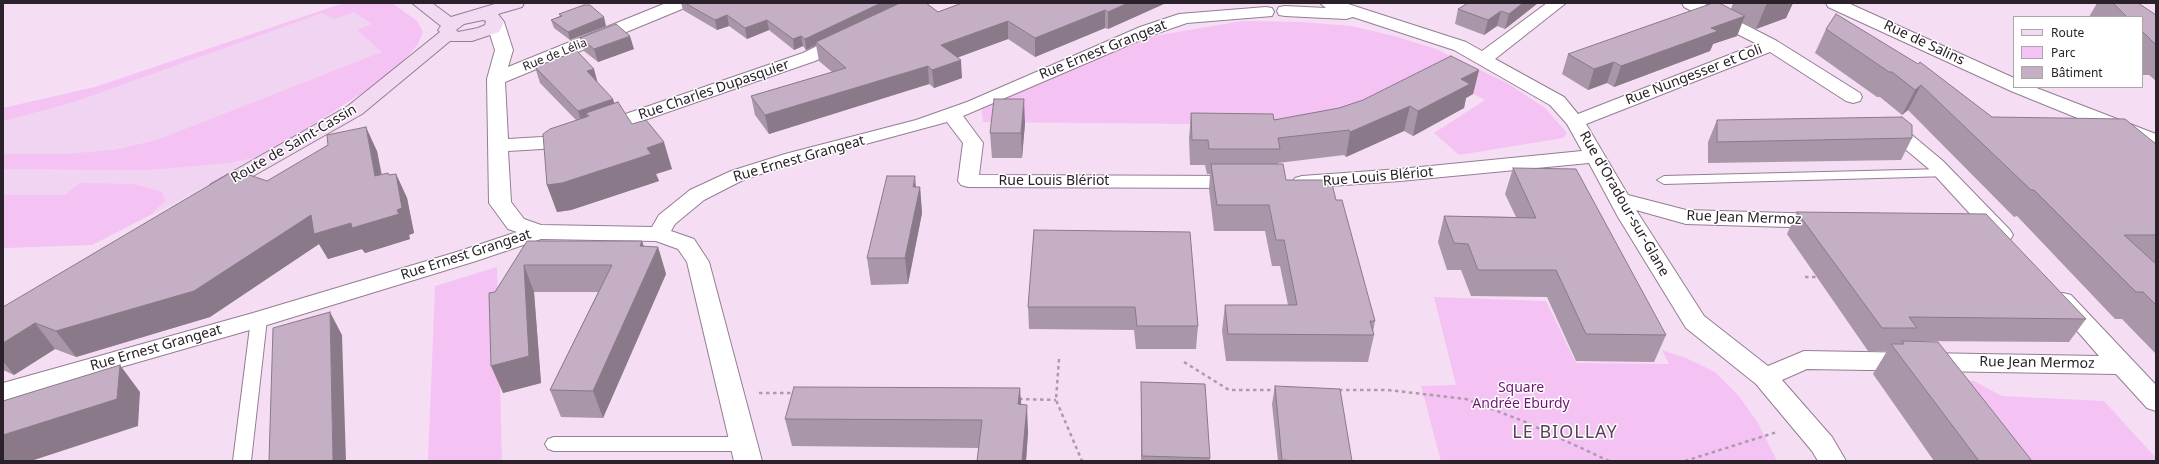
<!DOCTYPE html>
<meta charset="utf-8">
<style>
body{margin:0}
#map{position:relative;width:2159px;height:464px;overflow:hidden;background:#f5def4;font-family:"Noto Sans",sans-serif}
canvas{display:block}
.frame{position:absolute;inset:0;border:4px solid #2a212a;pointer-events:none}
.legend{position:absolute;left:2013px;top:16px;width:130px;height:72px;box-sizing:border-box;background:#fff;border:1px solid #aaa6aa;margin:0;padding:5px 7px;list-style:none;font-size:12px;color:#2a212a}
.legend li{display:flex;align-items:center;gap:8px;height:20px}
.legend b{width:20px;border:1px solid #aaa6aa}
</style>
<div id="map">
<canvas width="2159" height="464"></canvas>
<div class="frame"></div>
<ul class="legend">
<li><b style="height:5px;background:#f3daf3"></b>Route</li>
<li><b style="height:11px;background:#f5c2f4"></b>Parc</li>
<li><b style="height:11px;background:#c5afc4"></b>Bâtiment</li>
</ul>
</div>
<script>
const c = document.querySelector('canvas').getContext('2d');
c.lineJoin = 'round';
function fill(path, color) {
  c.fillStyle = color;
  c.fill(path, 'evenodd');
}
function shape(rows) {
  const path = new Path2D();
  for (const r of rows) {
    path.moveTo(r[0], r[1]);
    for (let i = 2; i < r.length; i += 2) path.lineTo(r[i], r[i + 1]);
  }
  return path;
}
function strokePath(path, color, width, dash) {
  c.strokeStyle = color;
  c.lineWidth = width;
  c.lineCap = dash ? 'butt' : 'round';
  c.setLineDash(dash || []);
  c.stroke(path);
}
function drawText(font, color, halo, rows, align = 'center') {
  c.font = font + ' "Noto Sans",sans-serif';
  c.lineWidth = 3;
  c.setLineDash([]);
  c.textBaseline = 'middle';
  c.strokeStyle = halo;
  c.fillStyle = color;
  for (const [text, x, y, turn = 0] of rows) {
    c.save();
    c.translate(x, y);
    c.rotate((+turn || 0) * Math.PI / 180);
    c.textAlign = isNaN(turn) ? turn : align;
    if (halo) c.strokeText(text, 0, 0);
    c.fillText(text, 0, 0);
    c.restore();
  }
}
fill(shape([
 [344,3,392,3,417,21,423,32,418,44,401,64,295,136,182,199,92,245,3,248,3,108,95,87]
]), '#f1d4f1');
fill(shape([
 [344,3,392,3,417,21,423,32,418,44,401,64,373,86,295,136,258,157,228,163,148,170,3,169,3,154,64,154,114,150,157,140,382,52,357,30,372,24,354,12,334,19,322,13,74,102,3,121,3,108,95,87],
 [1242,21,1301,22,1351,26,1394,36,1436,49,1507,83,1545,108,1567,133,1563,138,1459,155,1434,133,1485,100,1426,70,1342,116,1296,125,983,122,981,107,1154,36],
 [80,183,132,184,149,188,162,192,165,201,150,215,92,245,3,248,3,195,65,195],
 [497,267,502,461,428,461,435,286],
 [1434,297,1546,301,1576,363,1669,364,1662,350,1686,358,1715,372,1739,396,1758,423,1777,461,1441,461,1421,386,1456,385],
 [1929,378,1974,381,2002,396,2104,401,2156,458,2156,461,1991,461]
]), '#f5c2f4');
const lane = shape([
 [1944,169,1951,173,1949,176,1664,184,1657,180,1664,176,1944,169],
 [259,313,265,315,267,319,251,461,233,461,251,319,253,315,259,313],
 [554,437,745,437,751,439,754,444,751,449,745,451,554,451,548,449,545,444,548,439,554,437]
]);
const street = shape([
 [666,3,689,3,687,7,505,82,508,139,542,137,576,131,803,53,839,35,845,34,851,35,854,39,851,43,815,61,587,140,542,149,508,151,511,202,524,219,541,225,652,227,659,215,690,190,731,171,785,154,916,120,967,102,1140,27,1179,14,1266,7,1272,8,1274,12,1272,16,1187,23,1152,35,963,116,983,143,979,175,1239,176,1246,178,1249,182,1246,186,1239,188,968,187,961,185,958,181,963,143,947,122,799,162,745,179,704,200,675,224,671,231,694,239,709,262,762,461,734,461,687,262,678,249,656,241,541,239,476,261,267,325,3,401,3,383,253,313,460,251,517,232,508,229,489,203,487,79,495,50,486,22,489,18,495,17,501,18,504,22,513,50,508,67,666,3],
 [1320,3,1345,3,1466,42,1482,51,1547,3,1566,3,1495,59,1564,97,1578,114,1757,44,1684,7,1682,3,1703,3,1777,41,1860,93,1862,97,1860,101,1853,103,1846,101,1770,52,1586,124,1628,195,1686,210,1822,214,1830,216,1833,221,1830,226,1822,228,1686,224,1636,210,1704,316,1768,366,1804,351,2099,356,2051,301,2055,295,2063,293,2071,295,2156,385,2156,411,2147,408,2116,374,1807,369,1782,380,1832,437,1846,461,1818,461,1812,451,1756,384,1686,328,1618,217,1589,163,1400,181,1302,188,1295,186,1292,182,1295,178,1302,176,1400,169,1582,151,1567,124,1550,105,1454,50,1353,17,1346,19,1285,16,1279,15,1277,11,1279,7,1285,6,1326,8,1320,3],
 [1826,3,1848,3,2014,78,2014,87,2034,87,2156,134,2156,147,2102,128,2011,91,1828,7,1826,3],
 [1887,118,1894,120,1943,161,2010,230,2013,235,2010,240,2002,242,1994,240,1929,169,1880,128,1877,124,1880,120,1887,118]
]);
const secondary = shape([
 [412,3,432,3,451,17,498,3,524,3,522,7,498,14,504,22,499,32,472,41,450,41,362,114,225,192,218,194,211,192,208,188,211,184,348,106,440,32,438,30,441,26,412,3],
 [483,20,486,21,485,25,478,28,458,32,456,30,464,24,483,20]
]);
strokePath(lane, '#937e92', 2);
strokePath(street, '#937e92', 2);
strokePath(secondary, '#937e92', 2);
strokePath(shape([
 [1805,277,1816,277],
 [1059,359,1056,400,1082,461],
 [1184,362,1229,390,1278,390],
 [1339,390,1388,390,1466,399,1523,421,1609,461],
 [759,393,794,393],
 [1019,399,1056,400],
 [1685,461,1777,432]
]), '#ad9bac', 2.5, [3.5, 3.5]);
fill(lane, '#fff');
fill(street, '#fff');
fill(secondary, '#f3daf3');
fill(shape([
 [681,3,926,3,938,12,962,3,1166,3,1108,29,1105,28,1035,57,1008,39,958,57,962,78,934,88,929,84,769,134,755,115,751,96,832,72,819,61,816,45,806,50,803,46,794,50,769,30,747,39,729,26,717,30,683,10],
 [1538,3,1505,29,1497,26,1484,35,1455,24,1458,9],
 [1733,3,1793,3,1786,18,1756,29,1742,22,1737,36,1713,44,1710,51,1614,87,1607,83,1588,90,1562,74,1568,54,1731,9],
 [2097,3,2138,3,2156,15,2156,81,2149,75,2142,75,2142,17,2089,17],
 [559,14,606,26,570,40,554,28,551,20,560,16],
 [1826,29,1992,117,2156,144,2156,262,2153,262,2156,264,2156,354,2122,319,2115,319,2017,216,2014,217,1908,110,1902,115,1880,97,1877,97,1815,53],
 [580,38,634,49,598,62,584,51],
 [535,67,598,83,632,124,672,169,656,174,659,181,571,210,557,212,547,185,576,120,540,83],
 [1479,70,1473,94,1466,98,1464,108,1413,136,1404,131,1346,157,1344,155,1278,163,1278,164,1286,180,1336,200,1375,321,1373,332,1374,335,1368,362,1226,361,1222,331,1225,305,1288,305,1280,266,1272,266,1265,231,1214,231,1209,189,1210,174,1207,174,1205,165,1190,165,1189,138,1191,113,1274,120,1339,108],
 [1717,120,1912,138,1901,160,1708,163,1708,142],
 [1025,123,1022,158,992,158,990,133],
 [377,151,382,175,389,175,396,174,407,198,414,233,409,235,410,239,365,253,362,249,328,259,319,244,210,317,76,357,55,349,14,375,3,370,3,307],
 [1513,168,1666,335,1654,362,1576,361,1547,297,1471,296,1461,270,1447,270,1438,242,1444,216,1516,217,1505,194],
 [916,187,920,187,922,213,908,284,871,285,867,258],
 [1797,212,2086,319,2069,342,1909,341,2032,461,1934,461,1873,374,1887,351,1868,351,1787,234],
 [1034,230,1198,326,1196,349,1136,349,1134,330,1029,329,1028,307],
 [527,241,642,241,644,247,658,247,666,274,603,418,561,417,550,390,598,292,534,292,541,383,503,393,495,292],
 [1141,382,1210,458,1210,461,1141,461],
 [1275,386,1352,461,1278,461,1272,404],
 [1021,405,1028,432,1026,461,977,461,979,448,792,446,785,419]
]), '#a996a9');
fill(shape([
 [881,3,905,3,816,42,816,45,806,50,805,39],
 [1128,3,1166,3,1108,29,1108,12],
 [1523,3,1538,3,1505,29,1509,14],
 [1767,3,1793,3,1786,18,1756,29],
 [1105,10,1105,28,1035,57,1035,38],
 [1501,11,1497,26,1484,35,1488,20],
 [727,15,729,26,717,30,715,20],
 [1745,16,1737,36,1713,44,1710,51,1614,87,1621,66,1711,28],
 [604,17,606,26,570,40,568,32],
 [767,20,769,30,747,39,745,28],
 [1008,21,1008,39,943,63,941,45],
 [630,36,634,49,598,62,594,49],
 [801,36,803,46,794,50,793,39],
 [961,60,962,78,934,88,932,70],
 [1614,62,1607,83,1588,90,1594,69],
 [928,66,929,84,769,134,765,115],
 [594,69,598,84,587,71],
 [1479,70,1473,94,1466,98,1464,108,1413,136,1418,111,1461,79],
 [1921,85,1908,110,1902,115,1915,90],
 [613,99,618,115,586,113,590,125,583,127,578,111],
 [1024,99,1025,123,1022,158,1021,133],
 [1410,106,1404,131,1346,157,1350,132],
 [366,127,377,151,386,201,375,176],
 [664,142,672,169,656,174,659,181,571,210,557,212,547,185,647,148],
 [396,174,407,198,414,233,409,235,410,239,365,253,362,249,328,259,319,244,210,317,76,357,56,331,311,215,397,210],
 [915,176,917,199,920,187,922,213,908,284,905,258],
 [642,241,650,266,658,247,666,274,603,418,593,391,640,246],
 [524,265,534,292,541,383,503,393,491,366],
 [330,312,342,335,346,461,333,461],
 [35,323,55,349,14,375,3,361,3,343],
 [120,365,140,392,138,426,31,461,3,461,3,435],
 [1020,388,1022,415,1018,404],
 [1027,405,1028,432,1026,461,1022,461]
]), '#8a7a89');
const building = shape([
 [685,3,881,3,805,39,801,36,793,39,767,20,745,28,727,15,715,20,685,3],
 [900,3,926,3,938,12,962,3,1128,3,1108,12,1105,10,1035,38,1008,21,941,45,961,60,932,70,928,66,765,115,751,96,846,68,816,42,900,3],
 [1468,3,1523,3,1509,14,1501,11,1488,20,1458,9,1468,3],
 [1713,3,1719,3,1745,16,1711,28,1718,31,1621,66,1614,62,1594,69,1568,54,1713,3],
 [2113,3,2138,3,2156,15,2156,45,2142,31,2142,17,2127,17,2113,3],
 [584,5,590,5,604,17,568,32,551,20,562,16,559,14,584,5],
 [1836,14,1918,64,1920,62,1992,117,2125,119,2156,144,2156,235,2124,235,2156,264,2156,305,2143,292,2136,292,2034,190,2031,190,1921,85,1915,90,1892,72,1889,72,1826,29,1836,14],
 [616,24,630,36,594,49,580,38,616,24],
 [577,51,594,69,587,71,613,99,578,111,535,67,577,51],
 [1451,56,1479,70,1461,79,1470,84,1418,111,1410,106,1350,132,1349,130,1278,138,1280,149,1209,149,1208,140,1192,140,1191,113,1273,114,1274,120,1339,108,1363,100,1451,56],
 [994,99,1024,99,1021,133,990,133,994,99],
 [618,102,632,124,646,120,664,142,647,148,651,154,562,183,547,185,543,134,550,129,589,116,586,113,618,102],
 [1902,117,1912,125,1912,138,1717,142,1717,120,1902,117],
 [366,127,375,176,388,173,389,175,396,174,402,208,397,210,399,214,352,228,351,223,314,234,311,215,194,291,56,331,35,323,3,343,3,307,235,170,267,181,328,145,327,135,366,127],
 [1211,164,1283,164,1286,180,1331,180,1336,200,1342,200,1375,321,1370,321,1374,335,1228,334,1225,305,1297,305,1284,240,1276,240,1269,205,1217,205,1211,164],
 [1513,168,1576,169,1666,335,1586,334,1556,270,1478,270,1468,244,1454,243,1444,216,1536,218,1513,168],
 [887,176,915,176,913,187,920,187,905,258,867,258,887,176],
 [1797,212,1986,214,2086,319,1909,317,1917,328,1882,328,1797,212],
 [1034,230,1190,232,1198,326,1137,326,1135,307,1028,307,1034,230],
 [527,241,642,241,640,246,658,247,593,391,550,390,612,265,524,265,529,356,491,366,489,293,495,292,527,241],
 [330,312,333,461,269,461,273,328,330,312],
 [1902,341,1938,342,2032,461,1979,461,1891,344,1904,344,1902,341],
 [120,365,117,399,3,435,3,401,120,365],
 [1141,382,1205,384,1210,458,1142,456,1141,382],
 [1275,386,1340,389,1352,461,1302,461,1282,460,1275,386],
 [794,387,1020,388,1018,404,1027,405,1022,461,977,461,982,420,785,419,794,387]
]);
fill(building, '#c5afc4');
strokePath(building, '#8a7a89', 1);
drawText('12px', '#2a212a', '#fff', [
 ["Rue de Lélia",555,55,-22]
]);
drawText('14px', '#2a212a', '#fff', [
 ["Rue de Salins",1924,43,25],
 ["Rue Ernest Grangeat",1103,50,-22],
 ["Rue Nungesser et Coli",1694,75,-21],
 ["Rue Charles Dupasquier",714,90,-19],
 ["Route de Saint-Cassin",294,144,-30],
 ["Rue Ernest Grangeat",799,159,-16],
 ["Rue Louis Blériot",1378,177,-5],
 ["Rue Louis Blériot",1054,181],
 ["Rue d'Oradour-sur-Glane",1624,204,60],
 ["Rue Jean Mermoz",1744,218,2],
 ["Rue Ernest Grangeat",466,255,-18],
 ["Rue Ernest Grangeat",156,348,-16],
 ["Rue Jean Mermoz",2037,363,1]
]);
drawText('14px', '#6d146f', '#fff', [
 ["Square",1521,388],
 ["Andrée Eburdy",1521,404]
]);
c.letterSpacing = '1px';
drawText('18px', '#564356', '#fff', [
 ["LE BIOLLAY",1565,433]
]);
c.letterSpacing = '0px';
</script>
